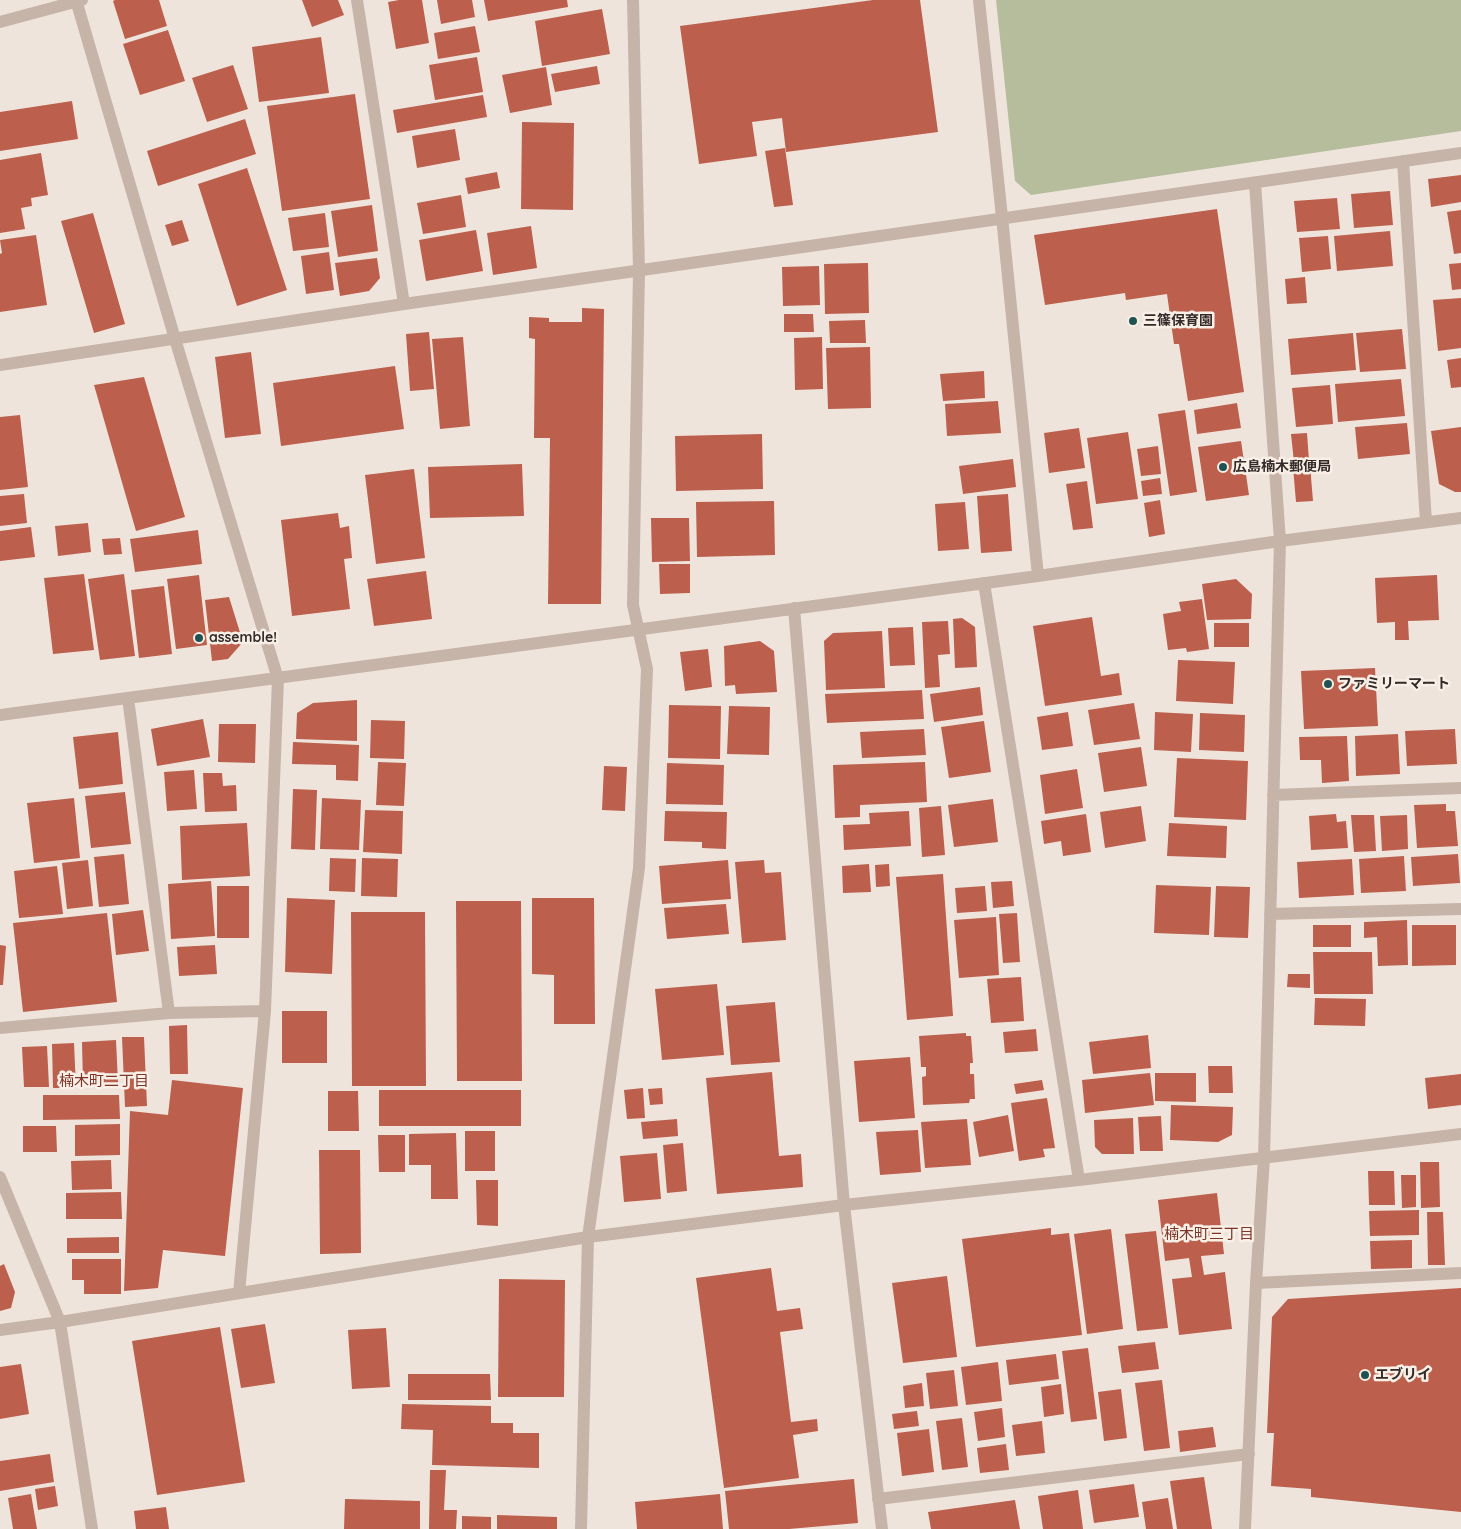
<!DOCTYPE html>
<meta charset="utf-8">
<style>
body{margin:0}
canvas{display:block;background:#efe4db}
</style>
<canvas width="1461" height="1529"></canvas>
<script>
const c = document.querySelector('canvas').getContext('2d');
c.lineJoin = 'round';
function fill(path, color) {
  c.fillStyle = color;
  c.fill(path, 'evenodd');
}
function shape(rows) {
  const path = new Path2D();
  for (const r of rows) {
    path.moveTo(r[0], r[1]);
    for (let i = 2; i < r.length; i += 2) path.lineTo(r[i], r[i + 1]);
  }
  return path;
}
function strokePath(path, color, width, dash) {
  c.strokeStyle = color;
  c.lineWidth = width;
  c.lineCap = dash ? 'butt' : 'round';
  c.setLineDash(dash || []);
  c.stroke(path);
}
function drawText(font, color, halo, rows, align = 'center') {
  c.font = font + ' Quicksand,"Noto Sans JP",sans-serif';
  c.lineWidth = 5;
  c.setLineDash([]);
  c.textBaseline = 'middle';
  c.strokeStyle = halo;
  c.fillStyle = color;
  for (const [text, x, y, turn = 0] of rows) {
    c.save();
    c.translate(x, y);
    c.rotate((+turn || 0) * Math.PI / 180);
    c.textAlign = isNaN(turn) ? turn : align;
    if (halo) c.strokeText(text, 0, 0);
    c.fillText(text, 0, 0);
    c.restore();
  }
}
fill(shape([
 [996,0,1461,0,1461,131,1031,195,1015,181]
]), '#b5bd9c');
fill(shape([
 [115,0,159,0,167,26,125,39,113,1],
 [302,0,338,0,344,15,312,27],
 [399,0,422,0,429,43,396,49,388,2],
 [437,0,472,0,475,17,441,24],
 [484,0,567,0,568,7,488,21],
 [873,0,920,0,938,132,786,152,782,118,752,122,757,156,699,164,680,26],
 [602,9,610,54,542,66,535,21],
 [475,26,480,52,438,59,434,33],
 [168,30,185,81,140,95,123,44],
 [321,37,329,93,259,102,252,47],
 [477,57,483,92,435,100,429,65],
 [233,65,248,109,207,122,192,78],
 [597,66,600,84,555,92,551,74],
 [546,67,552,105,510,113,502,75],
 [355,94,370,199,282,211,267,106],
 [483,95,487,117,397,133,393,110],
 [72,101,78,139,0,151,0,112],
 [245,119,256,154,158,186,147,151],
 [522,122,574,123,573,210,521,209],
 [455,129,460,160,417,168,412,136],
 [785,148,793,205,774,207,765,151],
 [41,153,48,195,31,198,32,206,21,208,25,229,0,233,0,160],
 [247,168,287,290,237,306,198,184],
 [497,172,500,188,468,194,465,178],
 [1461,175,1461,202,1431,207,1428,179],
 [1390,191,1393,225,1354,228,1351,194],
 [461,195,466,227,423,234,417,203],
 [1337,198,1340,229,1297,232,1294,201],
 [372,205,378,251,338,257,331,211],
 [1217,209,1244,392,1188,401,1179,344,1174,344,1167,294,1126,300,1125,293,1045,305,1034,235],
 [1461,210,1461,253,1454,254,1447,212],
 [93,213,125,324,94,333,61,221],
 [325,213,329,247,293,251,288,218],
 [182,220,189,241,172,246,165,225],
 [531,226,537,268,493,275,487,233],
 [476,230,483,271,426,281,419,240],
 [1390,231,1393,266,1337,271,1334,236],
 [36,235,47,305,0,312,0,254,2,253,0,240],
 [1328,236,1331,269,1302,272,1299,238],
 [329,252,334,290,306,294,301,256],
 [377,258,380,278,369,291,340,296,335,263],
 [868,263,869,313,825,314,824,264],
 [1461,263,1461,289,1452,290,1449,264],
 [819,266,820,305,783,306,782,267],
 [1305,277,1307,303,1287,304,1285,279],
 [1461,298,1461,348,1438,351,1433,300],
 [582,308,604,309,601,604,548,604,550,438,534,438,535,339,529,338,529,317,549,318,549,322,582,322],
 [784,314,813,314,814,332,784,332],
 [865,320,866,343,830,343,829,321],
 [1402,329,1406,369,1360,372,1356,333],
 [429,332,434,389,410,391,406,334],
 [1353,333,1356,370,1291,375,1288,339],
 [463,337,470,426,440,429,432,339],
 [822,337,823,389,795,390,794,338],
 [870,347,871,408,828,409,826,348],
 [251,352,261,434,225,438,215,357],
 [1461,358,1461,387,1451,388,1447,360],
 [395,366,404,429,281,446,273,383],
 [984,371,985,398,943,401,940,374],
 [144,377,185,517,136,531,94,385],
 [1401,379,1405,416,1338,422,1335,384],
 [1330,385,1333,424,1296,427,1292,388],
 [998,401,1001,433,947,436,945,404],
 [1237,403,1241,428,1197,434,1194,410],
 [1185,410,1197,492,1170,496,1158,414],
 [20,415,28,487,0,490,0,417],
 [1407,423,1410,454,1358,459,1355,427],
 [1461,427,1461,492,1455,492,1439,484,1431,431],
 [1079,428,1085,468,1049,473,1044,433],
 [1128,432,1138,499,1096,504,1087,438],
 [1307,433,1309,461,1294,462,1291,434],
 [762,434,763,489,676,491,675,436],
 [1241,441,1249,495,1206,501,1198,447],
 [1158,446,1161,474,1141,476,1137,449],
 [1013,459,1016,487,963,494,959,466],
 [522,464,524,516,430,518,428,467],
 [1310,465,1313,501,1296,502,1293,467],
 [414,469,425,558,376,564,365,475],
 [1160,478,1162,494,1143,496,1141,481],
 [1087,481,1093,528,1073,530,1066,484],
 [24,494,27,523,0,526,0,496],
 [1008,494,1012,551,981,553,977,496],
 [1160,500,1165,534,1149,537,1144,503],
 [774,501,775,555,697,557,696,502],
 [965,502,969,549,938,551,935,504],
 [338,513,340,528,349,526,352,558,344,559,350,609,292,616,281,520],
 [651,518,689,518,690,561,652,562],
 [88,523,91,552,58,556,55,526],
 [31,527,35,557,0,561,0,531],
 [198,530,202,564,135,572,130,539],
 [120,538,122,554,104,555,102,539],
 [659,564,690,564,690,593,660,594],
 [426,571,432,619,374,626,367,579],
 [84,574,94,650,53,654,44,578],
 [124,574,135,656,100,660,88,579],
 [199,575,207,645,176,649,167,579],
 [1437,575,1439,620,1408,621,1409,640,1395,640,1395,622,1377,623,1375,578],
 [1236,579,1252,594,1251,619,1207,620,1202,584],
 [164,586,172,654,139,658,131,590],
 [229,597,243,642,228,659,212,661,205,600],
 [1202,599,1209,649,1187,652,1186,648,1168,650,1163,614,1181,611,1179,602],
 [1092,617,1101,676,1119,673,1122,695,1045,706,1033,626],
 [962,618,975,627,977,667,955,668,953,619],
 [948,621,950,654,938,655,940,687,925,688,922,622],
 [1214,623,1249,623,1249,647,1214,647],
 [913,627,915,665,890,666,888,628],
 [882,631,885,688,826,690,824,641,833,633],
 [760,641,774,651,777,692,736,694,735,685,725,686,724,646],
 [708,649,712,687,685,691,680,652],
 [1178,660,1235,662,1233,704,1176,701],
 [1375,668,1378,726,1304,729,1301,671],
 [980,687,983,715,934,722,930,694],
 [922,690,924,719,827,723,825,694],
 [357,700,357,741,296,739,297,713,313,703],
 [1134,703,1140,739,1094,745,1088,710],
 [669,705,721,706,720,759,668,758],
 [729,706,770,707,769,755,727,754],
 [1068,712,1073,746,1042,750,1037,717],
 [1155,712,1193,714,1191,752,1154,750],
 [1200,713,1245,715,1244,752,1199,750],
 [203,719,210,757,157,766,151,729],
 [371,720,405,721,404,759,370,758],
 [984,721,991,772,949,778,941,727],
 [219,724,256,724,255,763,218,762],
 [924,729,926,755,862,758,860,732],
 [1455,729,1457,764,1407,766,1405,731],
 [118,732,123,784,79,789,73,737],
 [1398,734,1400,774,1356,776,1355,736],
 [1347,736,1349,781,1322,783,1321,760,1300,760,1299,737],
 [293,742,359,745,358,781,336,780,336,765,292,764],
 [1141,747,1147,786,1104,792,1098,753],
 [1177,758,1248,761,1246,820,1174,817],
 [378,762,406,763,404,806,376,805],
 [925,762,927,802,860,805,860,817,835,818,833,765],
 [667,763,724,765,723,805,666,804],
 [604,766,627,767,625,811,602,810],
 [1077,769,1083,808,1045,814,1040,775],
 [194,770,197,809,167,811,164,772],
 [203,773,222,773,223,786,236,785,237,811,205,812],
 [293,789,317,790,315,850,291,849],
 [125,792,131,844,91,848,85,796],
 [74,798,80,858,34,863,27,803],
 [322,798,361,800,359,850,320,849],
 [993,799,998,842,954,847,948,805],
 [1446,804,1446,811,1455,811,1458,846,1417,848,1414,805],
 [941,806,945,855,922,857,919,808],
 [1141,806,1146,841,1105,848,1100,812],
 [365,810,403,811,402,854,363,852],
 [665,811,727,812,726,849,702,848,702,842,664,841],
 [909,811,911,846,844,850,843,825,870,824,869,813],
 [1086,814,1091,852,1063,856,1061,841,1044,844,1041,821],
 [1336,814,1337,822,1346,821,1348,848,1311,850,1309,816],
 [1351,815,1374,815,1376,851,1354,852],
 [1407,815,1408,849,1382,851,1380,816],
 [247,823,250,876,182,880,180,826],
 [1169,823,1227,826,1226,858,1167,856],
 [124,854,129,904,99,907,94,857],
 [1458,854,1460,883,1413,886,1411,857],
 [1404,856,1406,891,1361,893,1359,859],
 [330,858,356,859,355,892,329,891],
 [362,858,398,859,397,897,361,896],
 [1352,859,1354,895,1299,898,1297,862],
 [88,860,93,906,67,909,62,863],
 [728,860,731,899,662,904,659,866],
 [764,860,765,873,781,872,786,940,742,943,735,862],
 [869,864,871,892,843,893,842,866],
 [889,864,890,886,876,887,875,865],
 [57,866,63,914,19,918,14,871],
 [943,874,953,1016,907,1020,896,877],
 [211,881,215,936,171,939,168,884],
 [1012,881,1014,906,993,908,991,882],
 [1156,885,1211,887,1209,935,1154,933],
 [217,886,249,886,249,938,217,938],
 [985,886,987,911,957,913,955,888],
 [1216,886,1250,887,1248,938,1214,937],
 [287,898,335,900,332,974,285,972],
 [532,898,594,898,595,1024,554,1024,554,975,532,974],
 [456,901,521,901,522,1081,457,1081],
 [726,904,729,934,667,939,664,908],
 [143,910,149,951,116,955,112,914],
 [351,912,425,912,426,1086,352,1086],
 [107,913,117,1002,23,1012,13,923],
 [1017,913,1020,962,1003,963,999,914],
 [996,917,999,975,959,978,954,920],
 [1407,920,1408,965,1378,966,1377,937,1364,938,1364,922],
 [1313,925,1351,925,1351,947,1313,947],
 [1412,925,1456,925,1456,965,1412,966],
 [0,945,6,946,3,985,0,985],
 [215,945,217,974,179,976,177,947],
 [1313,952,1372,952,1373,994,1314,994],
 [1288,974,1310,974,1310,988,1287,987],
 [1021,977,1024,1021,991,1023,987,979],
 [717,984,724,1055,662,1060,655,989],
 [1315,998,1366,999,1365,1026,1314,1025],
 [775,1002,780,1062,731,1065,726,1006],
 [282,1011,327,1011,327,1063,282,1063],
 [187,1025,188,1074,170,1074,169,1026],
 [1036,1029,1038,1051,1005,1053,1003,1032],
 [966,1033,966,1036,971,1036,973,1063,970,1063,970,1074,974,1074,975,1099,970,1099,969,1103,923,1105,922,1077,926,1076,926,1067,921,1067,919,1036],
 [1148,1035,1151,1068,1093,1074,1089,1042],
 [122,1037,144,1037,147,1106,125,1107],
 [116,1040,118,1083,83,1085,82,1042],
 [74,1043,76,1088,53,1088,52,1044],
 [47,1046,49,1087,24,1087,22,1047],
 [910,1057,915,1118,859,1122,854,1061],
 [1208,1066,1232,1066,1233,1093,1209,1093],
 [772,1072,779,1156,801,1154,803,1187,717,1194,706,1078],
 [1150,1073,1154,1105,1085,1113,1082,1080],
 [1155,1073,1196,1073,1196,1102,1155,1101],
 [1461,1074,1461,1105,1428,1109,1425,1078],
 [172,1080,243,1088,225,1256,163,1250,158,1288,124,1291,130,1111,168,1115],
 [1042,1080,1044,1090,1016,1094,1014,1084],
 [643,1088,645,1118,627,1119,624,1090],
 [662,1088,663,1104,650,1105,648,1089],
 [379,1090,521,1090,521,1126,379,1126],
 [328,1091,358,1091,359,1131,328,1131],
 [43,1095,119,1095,120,1119,43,1120],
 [1047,1098,1055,1148,1043,1149,1045,1157,1019,1161,1011,1103],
 [1171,1105,1233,1107,1232,1135,1218,1142,1170,1140],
 [1008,1115,1014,1151,979,1157,973,1122],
 [1161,1116,1163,1151,1140,1151,1138,1117],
 [1133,1118,1134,1154,1102,1154,1095,1147,1094,1120],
 [677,1119,678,1136,643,1139,641,1122],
 [967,1119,971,1165,925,1168,921,1122],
 [120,1124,120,1155,75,1156,75,1125],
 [23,1126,56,1126,57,1152,23,1152],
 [918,1130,921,1172,880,1175,876,1132],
 [465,1131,495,1131,495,1171,465,1171],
 [456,1133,458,1199,431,1199,431,1165,409,1165,409,1134],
 [378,1135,405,1135,405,1172,379,1172],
 [683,1143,687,1191,667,1193,663,1145],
 [319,1150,360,1150,361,1253,320,1254],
 [657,1153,661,1199,624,1202,620,1156],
 [111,1160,112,1189,72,1190,71,1161],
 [1420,1162,1439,1162,1440,1207,1421,1208],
 [1368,1171,1394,1171,1395,1205,1369,1205],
 [1401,1175,1416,1175,1416,1207,1402,1208],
 [476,1180,498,1180,498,1226,477,1225],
 [121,1192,122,1219,66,1219,66,1193],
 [1217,1193,1224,1254,1201,1256,1204,1275,1225,1272,1232,1329,1179,1335,1172,1279,1192,1277,1189,1258,1165,1261,1158,1200],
 [1419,1210,1419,1235,1370,1236,1369,1211],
 [1427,1212,1443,1212,1445,1265,1428,1265],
 [1051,1228,1051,1235,1069,1233,1082,1335,976,1347,962,1239],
 [1111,1229,1123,1329,1087,1334,1074,1234],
 [1156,1231,1168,1328,1137,1331,1125,1234],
 [119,1237,119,1253,67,1253,67,1238],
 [1412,1240,1412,1268,1371,1269,1370,1241],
 [72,1259,121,1259,121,1294,84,1294,84,1280,72,1280],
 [4,1264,15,1292,11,1308,0,1311,0,1266],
 [771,1268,777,1311,800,1308,803,1329,780,1332,791,1422,817,1419,818,1431,793,1435,799,1478,724,1488,696,1278],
 [947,1276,957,1357,903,1363,892,1283],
 [499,1279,565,1280,564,1397,498,1397],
 [1461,1288,1461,1512,1311,1497,1311,1489,1271,1486,1274,1433,1267,1433,1272,1317,1288,1299],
 [265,1324,275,1383,241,1388,231,1329],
 [220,1327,245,1482,157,1495,132,1341],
 [386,1328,390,1387,352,1389,348,1330],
 [1155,1342,1159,1369,1122,1373,1118,1346],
 [1088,1348,1097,1419,1071,1422,1062,1351],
 [1056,1354,1059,1379,1009,1385,1006,1360],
 [998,1362,1002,1401,966,1405,961,1367],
 [21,1364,29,1414,0,1419,0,1367],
 [954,1370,958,1406,930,1409,926,1373],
 [408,1374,490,1374,491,1400,408,1400],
 [1162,1380,1170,1448,1144,1451,1135,1383],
 [922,1383,924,1406,905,1408,903,1386],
 [1061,1384,1064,1414,1044,1417,1041,1387],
 [1121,1389,1127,1438,1104,1441,1098,1392],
 [402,1404,491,1406,491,1423,513,1423,513,1433,539,1433,539,1468,432,1465,433,1430,401,1429],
 [1002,1408,1005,1437,978,1441,974,1412],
 [917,1411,919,1426,894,1429,892,1414],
 [962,1418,968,1467,942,1470,936,1421],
 [1042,1421,1045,1453,1016,1456,1012,1425],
 [1213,1427,1216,1447,1180,1452,1178,1431],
 [929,1429,934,1472,902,1476,897,1433],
 [1006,1444,1009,1470,980,1473,977,1448],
 [50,1454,54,1482,0,1491,0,1461],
 [430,1470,446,1470,444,1510,457,1510,456,1529,429,1529],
 [1204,1477,1212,1529,1177,1529,1170,1481],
 [854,1479,858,1523,789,1529,729,1529,725,1491],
 [1134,1484,1139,1517,1094,1523,1089,1490],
 [55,1486,58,1506,38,1510,35,1489],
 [1078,1490,1083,1529,1043,1529,1038,1496],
 [31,1494,37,1529,13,1529,8,1498],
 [720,1494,723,1529,637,1529,635,1502],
 [1168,1498,1173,1529,1146,1529,1142,1502],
 [345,1499,420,1501,420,1529,344,1529],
 [1015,1500,1020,1529,931,1529,928,1512],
 [166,1507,169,1529,136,1529,134,1511],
 [497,1515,557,1517,557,1529,497,1529],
 [462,1516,491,1517,491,1529,462,1529]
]), '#bc5f4c');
strokePath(shape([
 [76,0,175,339,278,679,265,1011,239,1293],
 [357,0,404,304],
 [979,0,1002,217,1038,576],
 [0,22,82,0],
 [1403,161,1426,522],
 [0,365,404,304,1461,153],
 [984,583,1079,1180],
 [794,608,844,1205,882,1529],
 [128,698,169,1013],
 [0,715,1038,576,1280,541,1461,518],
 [1273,795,1461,788],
 [1270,914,1461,909],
 [0,1028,169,1013,265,1011],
 [0,1177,60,1322,92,1529],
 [1256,1283,1461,1273],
 [0,1330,60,1322,588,1237,844,1205,1079,1180,1461,1134],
 [878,1499,1249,1454],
 [581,1529,588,1237,639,868,647,669,633,605,639,271,633,0],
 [1245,1529,1256,1283,1264,1158,1280,541,1255,183]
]), '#c7b4a8', 12);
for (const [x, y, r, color] of [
 [1133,321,5,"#205251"],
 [1223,467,5,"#205251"],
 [199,638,5,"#205251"],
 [1328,684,5,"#205251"],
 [1365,1375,5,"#205251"]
]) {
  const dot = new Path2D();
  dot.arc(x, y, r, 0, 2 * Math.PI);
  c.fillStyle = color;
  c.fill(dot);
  strokePath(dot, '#f8efe7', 2);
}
drawText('bold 14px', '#342a28', '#f8efe7', [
 ["三篠保育園",1143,321],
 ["広島楠木郵便局",1233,467],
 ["assemble!",209,638],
 ["ファミリーマート",1338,684],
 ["エブリイ",1375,1375]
], 'left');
drawText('15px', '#7c3527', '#f8efe7', [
 ["楠木町二丁目",104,1081],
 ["楠木町三丁目",1209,1234]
]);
</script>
